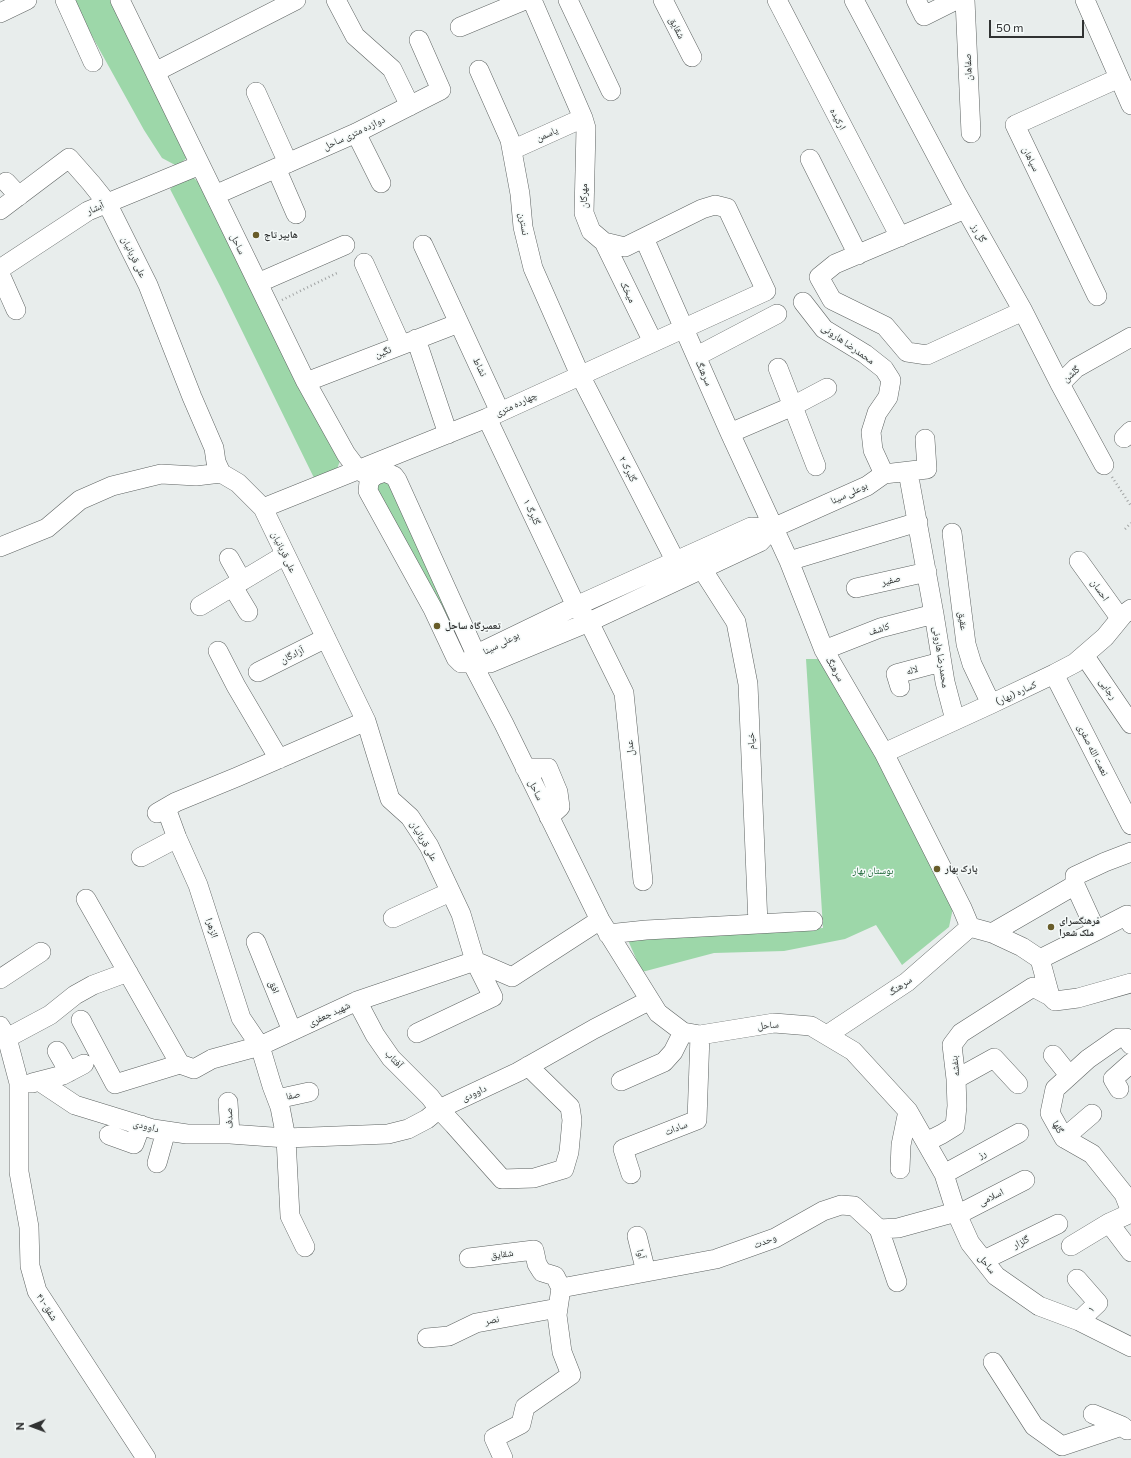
<!DOCTYPE html>
<meta charset="utf-8">
<style>
body{margin:0}
#map{position:relative;width:1131px;height:1458px;overflow:hidden;background:#e8edec;font-family:Commissioner,sans-serif}
canvas{display:block}
.north{position:absolute;left:12px;top:1406px;width:40px;height:40px;-webkit-text-stroke:3px #f5faf9;paint-order:stroke;rotate:269deg;font-size:11px;font-weight:700;line-height:16px;text-align:center;color:#303232}
.north::after{content:'';display:block;margin:auto;width:14px;height:18px;background:#303232;clip-path:polygon(50% 0,100% 100%,50% 72%,0 100%)}
.scale{position:absolute;left:989px;top:20px;width:95px;height:18px;box-sizing:border-box;border:2px solid #303232;border-top:0;padding-left:5px;font-size:12px;line-height:14px;white-space:nowrap;color:#303232;-webkit-text-stroke:3px #f5faf9;paint-order:stroke}
</style>
<div id="map">
<canvas width="1131" height="1458"></canvas>
<div class="north">N</div>
<div class="scale">50 m</div>
</div>
<script>
const c = document.querySelector('canvas').getContext('2d');
c.lineJoin = 'round';
function fill(path, color) {
  c.fillStyle = color;
  c.fill(path, 'evenodd');
}
function shape(rows) {
  const path = new Path2D();
  for (const r of rows) {
    path.moveTo(r[0], r[1]);
    for (let i = 2; i < r.length; i += 2) path.lineTo(r[i], r[i + 1]);
  }
  return path;
}
function strokePath(path, color, width, dash) {
  c.strokeStyle = color;
  c.lineWidth = width;
  c.lineCap = dash ? 'butt' : 'round';
  c.setLineDash(dash || []);
  c.stroke(path);
}
function drawText(font, color, halo, rows, align = 'center') {
  c.font = font + ' Commissioner,"Noto Naskh Arabic",sans-serif';
  c.lineWidth = 3;
  c.setLineDash([]);
  c.textBaseline = 'middle';
  c.strokeStyle = halo;
  c.fillStyle = color;
  for (const [text, x, y, turn = 0] of rows) {
    c.save();
    c.translate(x, y);
    c.rotate((+turn || 0) * Math.PI / 180);
    c.textAlign = isNaN(turn) ? turn : align;
    if (halo) c.strokeText(text, 0, 0);
    c.fillText(text, 0, 0);
    c.restore();
  }
}
fill(shape([
 [72,0,111,0,188,157,177,166,162,158,144,130],
 [193,177,200,184,332,445,340,461,334,477,317,484,220,286,170,189,182,180],
 [384,481,393,483,463,645,459,643,374,490,376,485],
 [806,659,826,659,953,908,949,927,902,965,876,925,845,939,784,951,714,953,642,972,627,938,823,928]
]), '#9dd7a9');
const minor = shape([
 [65,0,93,62],
 [120,0,306,382,346,454,358,470,369,476],
 [336,0,355,36,392,69,410,106],
 [568,0,611,91],
 [663,0,692,57],
 [777,0,900,237],
 [854,0,957,194,1023,311,1060,384,1104,465],
 [916,0,924,16,956,0],
 [965,0,971,133],
 [1085,0,1131,105],
 [0,13,27,0],
 [460,27,525,0],
 [479,70,510,140,520,194,523,227,533,268,580,375,676,562],
 [155,72,296,0],
 [256,92,288,163],
 [356,133,381,183],
 [512,150,583,118],
 [810,159,858,255],
 [276,168,296,214],
 [6,182,19,196],
 [215,195,356,133,441,90,419,40],
 [965,209,835,264,819,277,832,300,885,326,907,352,927,355,1023,311],
 [0,210,69,158,91,183,107,203,148,285,192,397,214,448,216,462,221,473,238,483,263,508,366,721,390,799,410,817,429,846,461,914,475,961,493,997,417,1033],
 [644,238,730,433,789,561,824,650,884,753,962,908,970,927,907,982,827,1035],
 [604,242,653,342],
 [423,245,500,412],
 [364,263,401,345],
 [0,269,88,211,200,165],
 [0,274,16,310],
 [258,283,345,245],
 [1097,296,1015,125,1119,78],
 [803,302,824,329,865,354,884,369,891,380,888,397,877,413,871,432,873,450,884,474],
 [416,339,448,434],
 [697,356,777,314],
 [778,368,816,466],
 [306,382,459,323],
 [1060,384,1076,368,1131,337],
 [487,418,576,606,589,622,624,693,643,881],
 [730,433,793,406,827,388],
 [1124,438,1131,431],
 [385,472,394,476,397,480,474,650,473,659,468,663,461,663,456,658,433,609,368,491,369,482,372,478,376,475,385,472],
 [908,472,934,614,945,682,955,720],
 [263,508,487,418,766,291,727,208,715,205,702,209,625,247,604,242,591,231,584,213,586,128,583,118,532,0],
 [952,533,966,644,972,664,991,704],
 [0,547,47,528,80,500,112,486,161,474,196,476,221,473],
 [229,558,242,581],
 [789,561,918,522],
 [1079,561,1120,618],
 [702,569,736,622,748,684,758,924],
 [233,587,248,612],
 [856,588,927,572],
 [200,606,285,555],
 [824,650,880,628,934,614],
 [218,651,236,686,279,759],
 [1084,655,1131,724],
 [471,661,504,724,600,920,658,1013,683,1032,700,1035,774,1023,811,1026,853,1051,908,1111,944,1174,956,1212,970,1243,996,1276,1039,1306,1079,1321,1131,1347],
 [471,661,490,663,589,622,760,542,773,528,867,486,884,474,927,469,925,439],
 [471,661,483,651,576,606,751,527,773,528],
 [258,672,326,638],
 [1054,674,1131,825],
 [900,687,896,674,941,662],
 [884,753,991,704,1054,674,1075,663,1105,637,1123,615,1131,609],
 [525,768,548,768,558,792,560,807,549,817],
 [166,808,177,838,198,885,241,1018,260,1046,272,1086,280,1107,286,1138,290,1216,305,1247],
 [157,813,176,802,237,777,366,721],
 [141,857,177,838],
 [86,899,180,1064],
 [393,918,450,892],
 [970,927,992,933,1022,947,1040,959,1096,931,1075,885,1075,876,1105,862,1131,852],
 [1096,931,1127,915,1131,924],
 [992,933,1075,885],
 [608,934,646,930,813,921],
 [256,942,292,1031],
 [1040,959,1050,996],
 [0,979,41,952],
 [357,1001,375,1035,391,1058,430,1097,439,1109,454,1125,502,1179,534,1178,564,1169,569,1152,572,1120,570,1107,528,1066],
 [81,1020,115,1084,180,1064,194,1069,212,1059,260,1046,357,1001,475,961,512,977,600,920],
 [0,1026,7,1038,19,1083,19,1172,29,1227,30,1266,37,1291,146,1458],
 [7,1038,50,1015,75,995,93,985,128,972],
 [1131,1045,1126,1038,1118,1038,1088,1059,1055,1089,1050,1113,1064,1138,1092,1154,1124,1194,1131,1212],
 [57,1051,69,1072],
 [1053,1055,1069,1075],
 [956,1079,994,1058,1018,1084],
 [39,1081,75,1105,153,1129,187,1134,230,1134,286,1138,388,1134,408,1129,427,1119,439,1109,518,1072,594,1029,650,1000],
 [621,1081,664,1062,673,1052,683,1032],
 [32,1083,63,1075,84,1064],
 [1119,1089,1113,1079,1131,1063],
 [277,1099,309,1092],
 [228,1102,230,1134],
 [109,1135,134,1144,141,1125],
 [1064,1138,1092,1114],
 [926,1142,942,1134,955,1126,957,1106,956,1079,952,1045,961,1033,1033,987,1050,996,1055,1001,1078,998,1131,983],
 [157,1163,166,1131],
 [900,1169,901,1145,908,1111],
 [631,1174,623,1149,697,1120,700,1035],
 [944,1174,1019,1133],
 [1131,1213,1109,1223,1131,1252],
 [957,1215,1025,1180],
 [879,1229,897,1282],
 [637,1236,646,1272],
 [1071,1246,1109,1223],
 [469,1258,534,1250,537,1264,542,1272,555,1276,561,1288,557,1315,562,1352,571,1375,525,1407,521,1424,494,1438,503,1458],
 [984,1260,1058,1224],
 [1077,1279,1098,1303,1079,1321],
 [561,1288,716,1259,775,1238,823,1211,841,1205,854,1206,879,1229,898,1228,956,1212],
 [427,1338,449,1336,476,1323,558,1308],
 [993,1362,1034,1426,1062,1446,1122,1426],
 [1093,1414,1122,1426,1127,1430]
]);
strokePath(minor, '#5e6362', 20);
strokePath(shape([
 [282,300,339,272],
 [1112,477,1131,506],
 [1125,529,1131,523]
]), '#a0a3a3', 2.5, [1, 3]);
strokePath(minor, '#fff', 19);
for (const [x, y, r, color] of [
 [256,235,4,"#685c29"],
 [437,626,4,"#685c29"],
 [937,869,4,"#685c29"],
 [1051,927,4,"#685c29"]
]) {
  const dot = new Path2D();
  dot.arc(x, y, r, 0, 2 * Math.PI);
  c.fillStyle = color;
  c.fill(dot);
  strokePath(dot, '#f5faf9', 1.5);
}
drawText('10px', '#303232', '#f5faf9', [
 ["شقایق",677,28,63],
 ["صفاهان",968,67,-92],
 ["ارکیده",838,119,63],
 ["دوازده متری ساحل",354,133,-25],
 ["یاسمن",547,134,-24],
 ["سپاهان",1031,159,64],
 ["مهرگان",584,196,-90],
 ["آبشار",95,208,-25],
 ["نسترن",524,224,81],
 ["گل رز",979,233,60],
 ["ساحل",238,244,64],
 ["علی قربانیان",134,257,64],
 ["میخک",628,292,64],
 ["محمدرضا هارونی",848,344,35],
 ["نگین",383,352,-21],
 ["نشاط",480,367,65],
 ["سرهنگ",704,373,66],
 ["گلشن",1071,374,-41],
 ["چهارده متری",516,404,-25],
 ["گلبرک ۲",628,469,63],
 ["بوعلی سینا",849,493,-25],
 ["گلبرگ ۱",532,512,65],
 ["علی قربانیان",284,552,64],
 ["صفیر",891,580,-13],
 ["احسان",1100,590,55],
 ["عقیق",963,621,83],
 ["کاشف",879,629,-18],
 ["بوعلی سینا",501,643,-27],
 ["آزادگان",292,655,-27],
 ["محمدرضا هارونی",941,657,81],
 ["سرهنگ",835,669,60],
 ["لاله",912,670,-15],
 ["رجایی",1108,689,56],
 ["کساره (بهار)",1016,693,-25],
 ["خیام",751,741,-92],
 ["عدل",630,748,-96],
 ["نعمت الله صفری",1093,750,63],
 ["ساحل",536,790,64],
 ["علی قربانیان",424,841,60],
 ["الزهرا",212,928,71],
 ["سرهنگ",900,986,-35],
 ["افق",274,987,68],
 ["شهید جعفری",329,1014,-25],
 ["ساحل",768,1025,-5],
 ["آفتاب",394,1059,47],
 ["بنفشه",955,1066,-96],
 ["داوودی",474,1093,-25],
 ["صفا",293,1095,-12],
 ["صدف",229,1118,-93],
 ["داوودی",146,1126,14],
 ["گلها",1058,1127,60],
 ["سادات",676,1128,-22],
 ["رز",982,1154,-28],
 ["اسلامی",991,1197,-27],
 ["وحدت",765,1241,-22],
 ["گلزار",1021,1242,-26],
 ["شقایق",502,1254,-7],
 ["آوا",641,1254,76],
 ["ساحل",987,1264,51],
 ["شفق-۴۱",47,1307,57],
 ["۱",1091,1309,-45],
 ["نصر",492,1320,-11]
]);
drawText('bold 10px', '#303232', '#f5faf9', [
 ["هایپر تاج",264,235],
 ["تعمیرگاه ساحل",445,626],
 ["پارک بهار",945,869],
 ["فرهنگسرای",1059,921],
 ["ملک شعرا",1059,933]
], 'left');
drawText('10px', '#125f2e', '#f5faf9', [
 ["بوستان بهار",873,871]
]);
</script>
